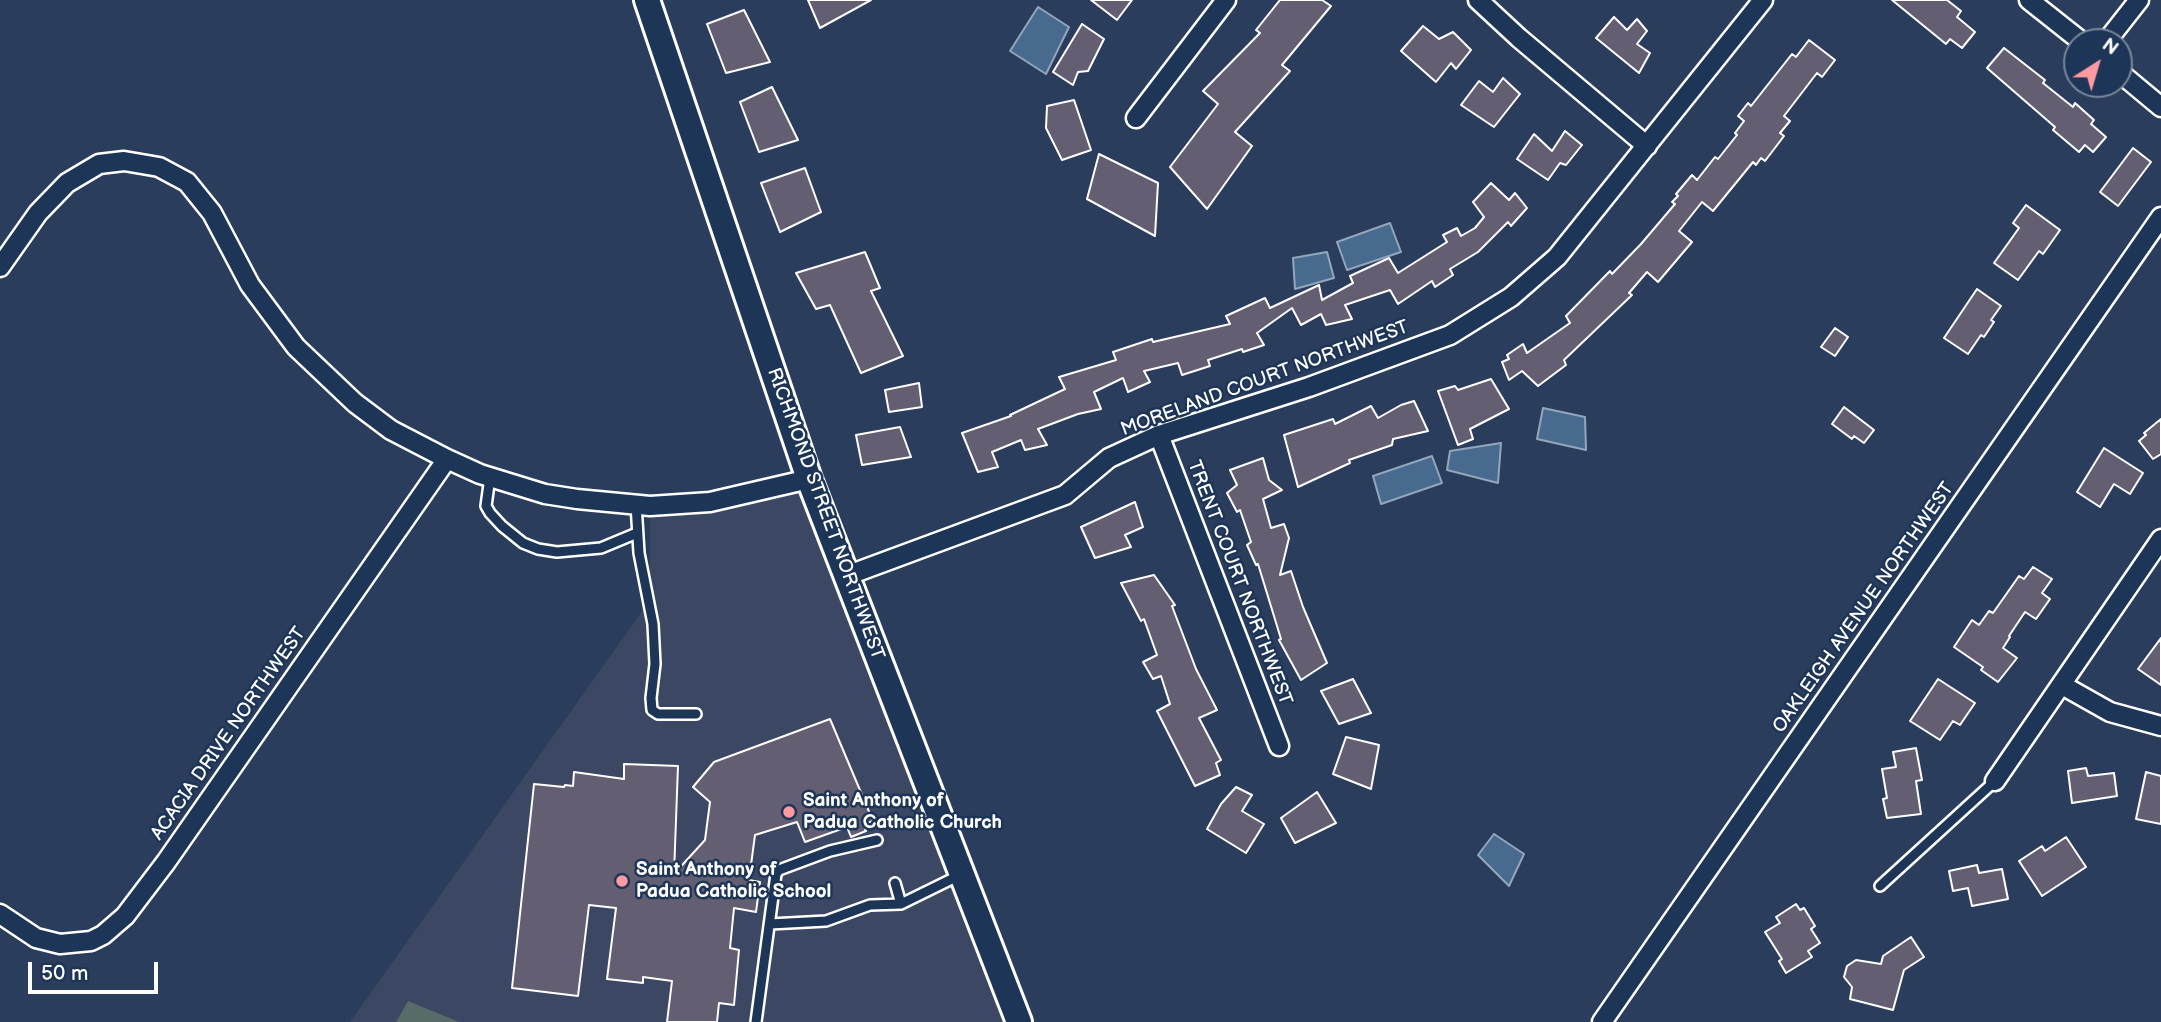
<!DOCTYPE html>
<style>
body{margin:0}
#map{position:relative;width:2161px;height:1022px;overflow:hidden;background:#2b3d5c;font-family:"Balsamiq Sans",sans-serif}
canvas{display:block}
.north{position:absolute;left:2063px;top:28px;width:70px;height:70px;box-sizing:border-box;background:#1d3557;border:2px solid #77869a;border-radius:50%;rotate:37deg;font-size:19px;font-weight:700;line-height:28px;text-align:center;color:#fff}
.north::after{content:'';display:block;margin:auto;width:24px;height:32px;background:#ff9aa2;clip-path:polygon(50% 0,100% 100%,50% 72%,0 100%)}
.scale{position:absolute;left:28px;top:962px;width:130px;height:32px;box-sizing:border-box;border:4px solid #fff;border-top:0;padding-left:9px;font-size:21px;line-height:24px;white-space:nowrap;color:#fff;-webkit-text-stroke:5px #1d3557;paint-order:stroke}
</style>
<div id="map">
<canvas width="2161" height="1022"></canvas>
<div class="north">N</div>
<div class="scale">50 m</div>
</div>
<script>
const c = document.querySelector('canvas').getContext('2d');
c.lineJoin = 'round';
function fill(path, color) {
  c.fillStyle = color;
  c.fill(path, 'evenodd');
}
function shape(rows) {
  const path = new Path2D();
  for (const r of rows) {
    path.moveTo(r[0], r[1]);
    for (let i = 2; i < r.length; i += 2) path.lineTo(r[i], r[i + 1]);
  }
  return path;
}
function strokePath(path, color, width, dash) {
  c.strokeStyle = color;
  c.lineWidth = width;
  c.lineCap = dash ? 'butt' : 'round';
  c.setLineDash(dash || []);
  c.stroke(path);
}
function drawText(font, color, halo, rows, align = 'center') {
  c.font = font + ' "Balsamiq Sans",sans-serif';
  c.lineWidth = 5;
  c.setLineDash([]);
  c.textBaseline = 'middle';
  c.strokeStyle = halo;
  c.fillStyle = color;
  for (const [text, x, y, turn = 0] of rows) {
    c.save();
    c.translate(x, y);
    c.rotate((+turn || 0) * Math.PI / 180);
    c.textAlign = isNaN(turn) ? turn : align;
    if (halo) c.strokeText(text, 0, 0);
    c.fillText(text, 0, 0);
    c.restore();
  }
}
fill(shape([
 [809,479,1019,1022,350,1022,650,600,650,506]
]), '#3c4763');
fill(shape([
 [408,1001,459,1022,396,1022]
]), '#576c68');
const water = shape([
 [1038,7,1069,27,1046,74,1010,51,1038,7],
 [1390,223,1401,252,1347,270,1337,242,1390,223],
 [1327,252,1334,278,1295,289,1293,258,1327,252],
 [1543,408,1585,417,1586,450,1537,439,1543,408],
 [1501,443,1498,483,1447,470,1450,451,1501,443],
 [1432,456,1442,483,1381,504,1373,476,1432,456],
 [1494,834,1524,854,1509,886,1478,855,1494,834]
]);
fill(water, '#496a8f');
strokePath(water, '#92a6bc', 2);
const building = shape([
 [808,0,871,0,820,28,808,0],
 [1091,0,1132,0,1117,20,1091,0],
 [1280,0,1322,0,1331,6,1282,65,1290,71,1235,132,1252,146,1207,209,1170,167,1218,104,1203,91,1260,33,1256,30,1280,0],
 [1892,0,1947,0,1961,11,1957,17,1975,32,1962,48,1950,39,1946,44,1892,0],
 [744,10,770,62,726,73,707,24,744,10],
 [1614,17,1627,30,1637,19,1647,31,1637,44,1650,53,1639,73,1596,38,1614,17],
 [1082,24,1104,39,1088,71,1078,72,1073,85,1053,72,1082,24],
 [1423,26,1439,39,1453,32,1471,50,1456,69,1451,63,1436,82,1401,51,1423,26],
 [1809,40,1835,60,1822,77,1817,73,1784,116,1790,121,1780,133,1784,136,1765,161,1761,158,1756,165,1753,162,1713,211,1702,202,1679,231,1692,242,1658,282,1647,272,1629,293,1632,295,1564,360,1566,365,1538,386,1522,371,1509,380,1502,362,1509,359,1507,355,1523,344,1527,353,1570,323,1566,316,1610,271,1612,274,1641,244,1675,204,1672,202,1678,196,1676,194,1692,175,1697,180,1715,157,1718,159,1737,135,1735,133,1744,121,1738,116,1748,103,1751,106,1792,54,1796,57,1809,40],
 [2004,48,2045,80,2043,83,2073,107,2075,103,2094,120,2091,124,2106,137,2093,152,2085,145,2079,152,2053,130,2055,127,1987,68,2004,48],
 [1503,78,1520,94,1494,127,1461,105,1479,81,1493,92,1503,78],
 [772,87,798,140,759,152,740,102,772,87],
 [1074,100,1091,150,1062,160,1046,128,1047,106,1074,100],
 [1565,131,1582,145,1566,165,1560,163,1548,180,1517,159,1534,134,1552,151,1565,131],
 [2133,148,2151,162,2118,206,2100,192,2133,148],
 [1099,154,1158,183,1155,236,1087,199,1099,154],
 [805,168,821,212,780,232,761,183,805,168],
 [1491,183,1509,200,1515,193,1527,208,1511,226,1508,222,1478,252,1450,269,1453,275,1435,287,1432,281,1398,304,1390,290,1345,305,1352,319,1326,325,1321,314,1301,325,1292,308,1257,333,1264,345,1243,352,1242,349,1208,360,1210,366,1182,375,1178,363,1144,371,1150,382,1128,392,1123,378,1094,392,1101,409,1078,414,1038,429,1047,445,1025,450,1021,440,992,452,998,467,978,472,962,433,1011,416,1010,415,1065,389,1059,377,1116,360,1113,352,1152,339,1153,342,1230,324,1226,316,1265,298,1270,308,1319,285,1322,300,1353,283,1350,276,1389,258,1398,273,1447,242,1443,235,1457,228,1461,236,1475,228,1484,217,1473,202,1491,183],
 [2026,205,2060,230,2043,254,2039,251,2018,280,1994,263,2019,228,2013,223,2026,205],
 [865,252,880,288,871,291,903,356,861,373,830,305,816,309,796,273,865,252],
 [1977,289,2001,306,1991,320,1994,322,1984,337,1981,335,1968,354,1944,338,1977,289],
 [1835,328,1848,337,1835,356,1821,347,1835,328],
 [1491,379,1509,409,1470,429,1473,439,1458,445,1438,391,1455,386,1458,390,1491,379],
 [919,383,922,407,889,412,885,390,919,383],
 [1414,401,1428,431,1393,439,1392,445,1349,460,1350,463,1298,487,1284,435,1333,419,1335,424,1371,406,1378,418,1401,405,1414,401],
 [1844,407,1874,430,1864,443,1854,436,1852,439,1832,424,1844,407],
 [2161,419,2161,454,2153,459,2139,441,2146,435,2144,433,2161,419],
 [900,427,911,457,862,465,856,435,900,427],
 [2104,448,2143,473,2130,494,2114,484,2100,507,2077,492,2104,448],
 [1263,458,1269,480,1282,490,1263,499,1271,528,1284,524,1289,538,1280,575,1291,571,1303,607,1327,663,1301,680,1279,640,1281,639,1258,564,1256,565,1247,545,1251,542,1240,510,1237,512,1227,493,1237,485,1230,470,1263,458],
 [1135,502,1143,527,1125,535,1131,547,1095,558,1081,527,1135,502],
 [2033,567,2052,579,2042,593,2050,599,2036,619,2025,612,2009,636,2010,637,2003,648,2017,658,1998,682,1981,670,1983,667,1954,647,1972,620,1979,625,1989,611,1993,613,2019,576,2024,579,2033,567],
 [1154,575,1175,605,1172,606,1196,669,1217,710,1199,718,1221,760,1216,763,1220,775,1195,786,1157,711,1170,704,1161,676,1153,679,1143,662,1157,655,1144,619,1141,621,1121,583,1154,575],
 [2161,638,2161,685,2138,669,2161,638],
 [1353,679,1371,713,1339,724,1321,691,1353,679],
 [1938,679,1975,703,1960,725,1953,721,1940,740,1910,721,1938,679],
 [830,719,873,821,868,823,869,827,865,829,866,831,851,837,847,827,805,842,797,822,755,835,749,880,760,882,756,912,734,908,730,948,739,950,734,1005,719,1003,717,1022,667,1022,672,981,643,977,643,983,607,979,616,908,589,905,578,996,512,988,534,784,564,787,565,785,573,786,574,772,624,779,624,764,678,766,674,874,705,840,710,802,693,787,714,762,830,719],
 [1346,737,1379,745,1371,789,1333,774,1346,737],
 [1916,748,1922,780,1916,781,1921,814,1887,818,1883,799,1887,798,1882,769,1896,767,1893,752,1916,748],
 [2086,768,2088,776,2114,773,2117,796,2072,803,2068,771,2086,768],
 [2146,772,2161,776,2161,824,2136,819,2146,772],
 [1236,787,1252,795,1242,811,1264,824,1246,853,1207,829,1221,804,1236,787],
 [1317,792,1336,823,1295,843,1281,818,1317,792],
 [2066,837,2086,867,2042,896,2019,861,2042,846,2045,851,2066,837],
 [1977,865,1979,873,2002,869,2008,899,1972,906,1968,888,1953,891,1949,871,1977,865],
 [1796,904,1800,910,1804,908,1815,926,1811,929,1820,943,1808,951,1812,957,1786,973,1779,961,1782,959,1765,932,1780,923,1776,917,1796,904],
 [1911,937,1924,957,1904,970,1893,1010,1850,999,1852,987,1844,977,1847,966,1856,960,1881,964,1883,956,1911,937]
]);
fill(building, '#635e72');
strokePath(building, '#fff', 2);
const lane = shape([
 [490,477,486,506,490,513,502,526,523,543,538,549,557,552,601,548,637,533],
 [636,504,639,553,653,624,655,664,651,698,652,710,658,714,696,714],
 [895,883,901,904,960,875],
 [1880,886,1995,781],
 [770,924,826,921,870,905,901,904],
 [756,1022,776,874,779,870,830,851,877,840]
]);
const street = shape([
 [1478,0,1519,38,1647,146],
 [2029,0,2082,42],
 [2106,42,2139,0],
 [2119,72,2161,107],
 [1136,118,1226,0],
 [0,267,38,213,67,183,99,164,124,161,159,167,187,182,212,213,250,285,296,347,355,403,391,430,447,459,480,474,545,494,577,499,650,506,710,502,809,479],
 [1159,435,1279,746],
 [846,576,1065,495,1109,458,1159,435,1309,387,1450,335,1511,297,1557,257,1763,0],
 [2062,685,2110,712,2161,726],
 [1995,781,2161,539],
 [0,914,36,938,60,944,91,941,103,935,125,916,166,862,447,459],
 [1602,1022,2161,217]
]);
const secondary = shape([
 [647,0,809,479,1019,1022]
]);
strokePath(lane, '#fff', 14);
strokePath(street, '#fff', 23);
strokePath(secondary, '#fff', 30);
strokePath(lane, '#1d3557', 9);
strokePath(street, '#1d3557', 18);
strokePath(secondary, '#1d3557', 24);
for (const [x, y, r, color] of [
 [789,812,7,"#ff9aa2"],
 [622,881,7,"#ff9aa2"]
]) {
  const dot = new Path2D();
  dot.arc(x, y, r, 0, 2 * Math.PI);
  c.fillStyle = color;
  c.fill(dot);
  strokePath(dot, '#1d3557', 2.5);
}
drawText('19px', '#fff', '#1d3557', [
 ["MORELAND COURT NORTHWEST",1265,379,-20],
 ["RICHMOND STREET NORTHWEST",825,514,70],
 ["TRENT COURT NORTHWEST",1239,583,69],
 ["OAKLEIGH AVENUE NORTHWEST",1864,608,-55],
 ["ACACIA DRIVE NORTHWEST",229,734,-55]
]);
drawText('bold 19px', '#fff', '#1d3557', [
 ["Saint Anthony of",803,801],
 ["Padua Catholic Church",803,823],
 ["Saint Anthony of",636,870],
 ["Padua Catholic School",636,892]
], 'left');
</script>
